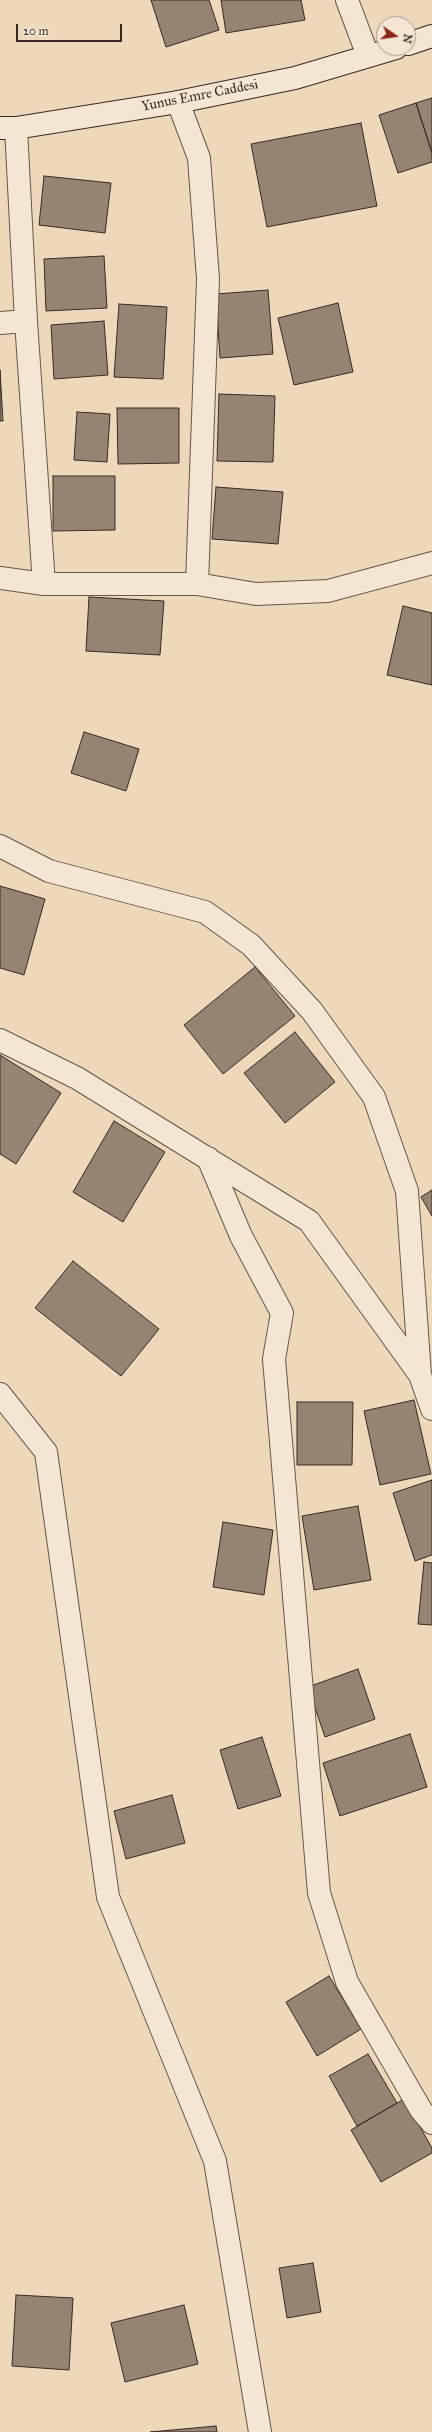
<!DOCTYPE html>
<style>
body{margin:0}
#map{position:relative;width:432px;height:2432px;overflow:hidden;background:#edd8b9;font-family:"IM FELL Great Primer",serif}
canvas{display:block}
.north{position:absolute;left:376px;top:16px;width:40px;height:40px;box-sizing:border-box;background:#f3e6d2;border:1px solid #a89b8d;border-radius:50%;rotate:103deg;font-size:11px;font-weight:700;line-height:16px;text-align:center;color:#372a25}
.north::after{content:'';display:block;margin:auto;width:14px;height:18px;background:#8f2418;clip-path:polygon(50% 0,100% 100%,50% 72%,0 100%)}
.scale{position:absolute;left:16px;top:24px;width:106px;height:18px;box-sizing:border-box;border:2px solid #372a25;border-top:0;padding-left:5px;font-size:12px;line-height:14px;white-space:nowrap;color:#372a25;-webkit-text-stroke:3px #f3e6d2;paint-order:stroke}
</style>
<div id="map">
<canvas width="432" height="2432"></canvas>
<div class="north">N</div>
<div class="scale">20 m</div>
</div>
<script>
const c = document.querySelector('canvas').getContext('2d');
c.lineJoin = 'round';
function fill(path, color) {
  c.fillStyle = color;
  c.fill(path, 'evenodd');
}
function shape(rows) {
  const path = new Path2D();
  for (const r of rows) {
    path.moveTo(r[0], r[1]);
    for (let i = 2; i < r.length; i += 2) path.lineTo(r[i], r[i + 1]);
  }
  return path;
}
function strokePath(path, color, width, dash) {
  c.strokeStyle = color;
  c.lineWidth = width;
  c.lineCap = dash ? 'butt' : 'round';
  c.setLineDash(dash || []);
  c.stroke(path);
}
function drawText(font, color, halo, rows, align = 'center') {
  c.font = font + ' "IM FELL Great Primer",serif';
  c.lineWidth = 3.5;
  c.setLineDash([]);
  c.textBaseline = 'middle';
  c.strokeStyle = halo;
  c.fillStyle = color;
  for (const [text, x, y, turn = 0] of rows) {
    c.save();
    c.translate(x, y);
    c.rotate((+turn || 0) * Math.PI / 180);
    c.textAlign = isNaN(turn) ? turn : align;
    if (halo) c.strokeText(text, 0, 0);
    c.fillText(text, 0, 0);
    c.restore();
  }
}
const building = shape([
 [151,0,209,0,219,30,166,47,151,0],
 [221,0,301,0,305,20,226,33,221,0],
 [432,98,432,153,416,103,432,98],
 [416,103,432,153,432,162,398,173,379,115,416,103],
 [361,123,377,206,267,227,251,144,361,123],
 [44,176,111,183,105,233,39,225,44,176],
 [104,256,107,308,46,311,44,259,104,256],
 [268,290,273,354,220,358,216,294,268,290],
 [338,303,353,372,294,385,278,318,338,303],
 [119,304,167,307,163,379,114,377,119,304],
 [104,321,108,375,54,379,51,325,104,321],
 [0,370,3,421,0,421,0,370],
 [219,394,275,396,273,462,217,461,219,394],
 [117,408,179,408,179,463,118,464,117,408],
 [77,412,110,414,107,462,74,460,77,412],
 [53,476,115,476,115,530,53,531,53,476],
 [216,487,283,492,278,544,212,539,216,487],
 [89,597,164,601,160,655,86,651,89,597],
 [403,606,432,613,432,685,387,675,403,606],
 [84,732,139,749,126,791,71,773,84,732],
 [0,886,45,899,24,975,0,968,0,886],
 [255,967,295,1016,223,1074,184,1025,255,967],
 [295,1032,335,1082,285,1123,244,1073,295,1032],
 [0,1055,61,1093,16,1164,0,1154,0,1055],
 [114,1121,165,1152,123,1222,73,1192,114,1121],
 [432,1190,432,1216,421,1197,432,1190],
 [73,1261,159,1329,121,1376,35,1308,73,1261],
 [414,1400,431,1474,380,1485,364,1411,414,1400],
 [297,1402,353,1402,352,1465,297,1465,297,1402],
 [432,1480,432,1555,415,1561,393,1493,432,1480],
 [358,1506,371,1580,314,1590,302,1516,358,1506],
 [223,1522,273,1530,264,1595,213,1587,223,1522],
 [424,1562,432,1563,432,1625,418,1624,424,1562],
 [358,1669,375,1719,325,1737,308,1687,358,1669],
 [410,1734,427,1787,340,1816,323,1763,410,1734],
 [262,1737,281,1796,238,1809,220,1750,262,1737],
 [172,1795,185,1843,126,1859,114,1811,172,1795],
 [329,1976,361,2029,317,2056,286,2002,329,1976],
 [368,2054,397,2103,357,2126,329,2076,368,2054],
 [404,2099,432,2148,432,2153,381,2182,351,2130,404,2099],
 [313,2263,321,2312,287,2318,279,2268,313,2263],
 [16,2295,73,2298,69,2370,12,2366,16,2295],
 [184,2305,198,2364,125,2382,111,2323,184,2305],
 [216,2426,217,2432,150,2432,216,2426]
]);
fill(building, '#968472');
strokePath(building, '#372a25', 1);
const street = shape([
 [347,0,368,56],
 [178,102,199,158,208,279,197,584],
 [16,128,26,321,44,584],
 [0,323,26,321],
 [0,578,44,584,197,584,256,594,328,591,432,563],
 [0,846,49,871,205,912,251,945,312,1011,374,1097,407,1191,420,1375],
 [0,1040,77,1078,309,1221,420,1375,432,1409],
 [208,1158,241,1236,282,1313,274,1359,319,1893,347,1982,421,2110,432,2123],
 [0,1394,46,1452,108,1897,215,2161,260,2432]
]);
const secondary = shape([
 [408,44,432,36],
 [0,128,16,128,178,102,295,78,396,48]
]);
strokePath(street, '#64564a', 24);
strokePath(secondary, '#372a25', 24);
strokePath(street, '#f3e6d2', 22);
strokePath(secondary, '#f3e6d2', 22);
drawText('14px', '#372a25', '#f3e6d2', [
 ["Yunus Emre Caddesi",200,96,-11]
]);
</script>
